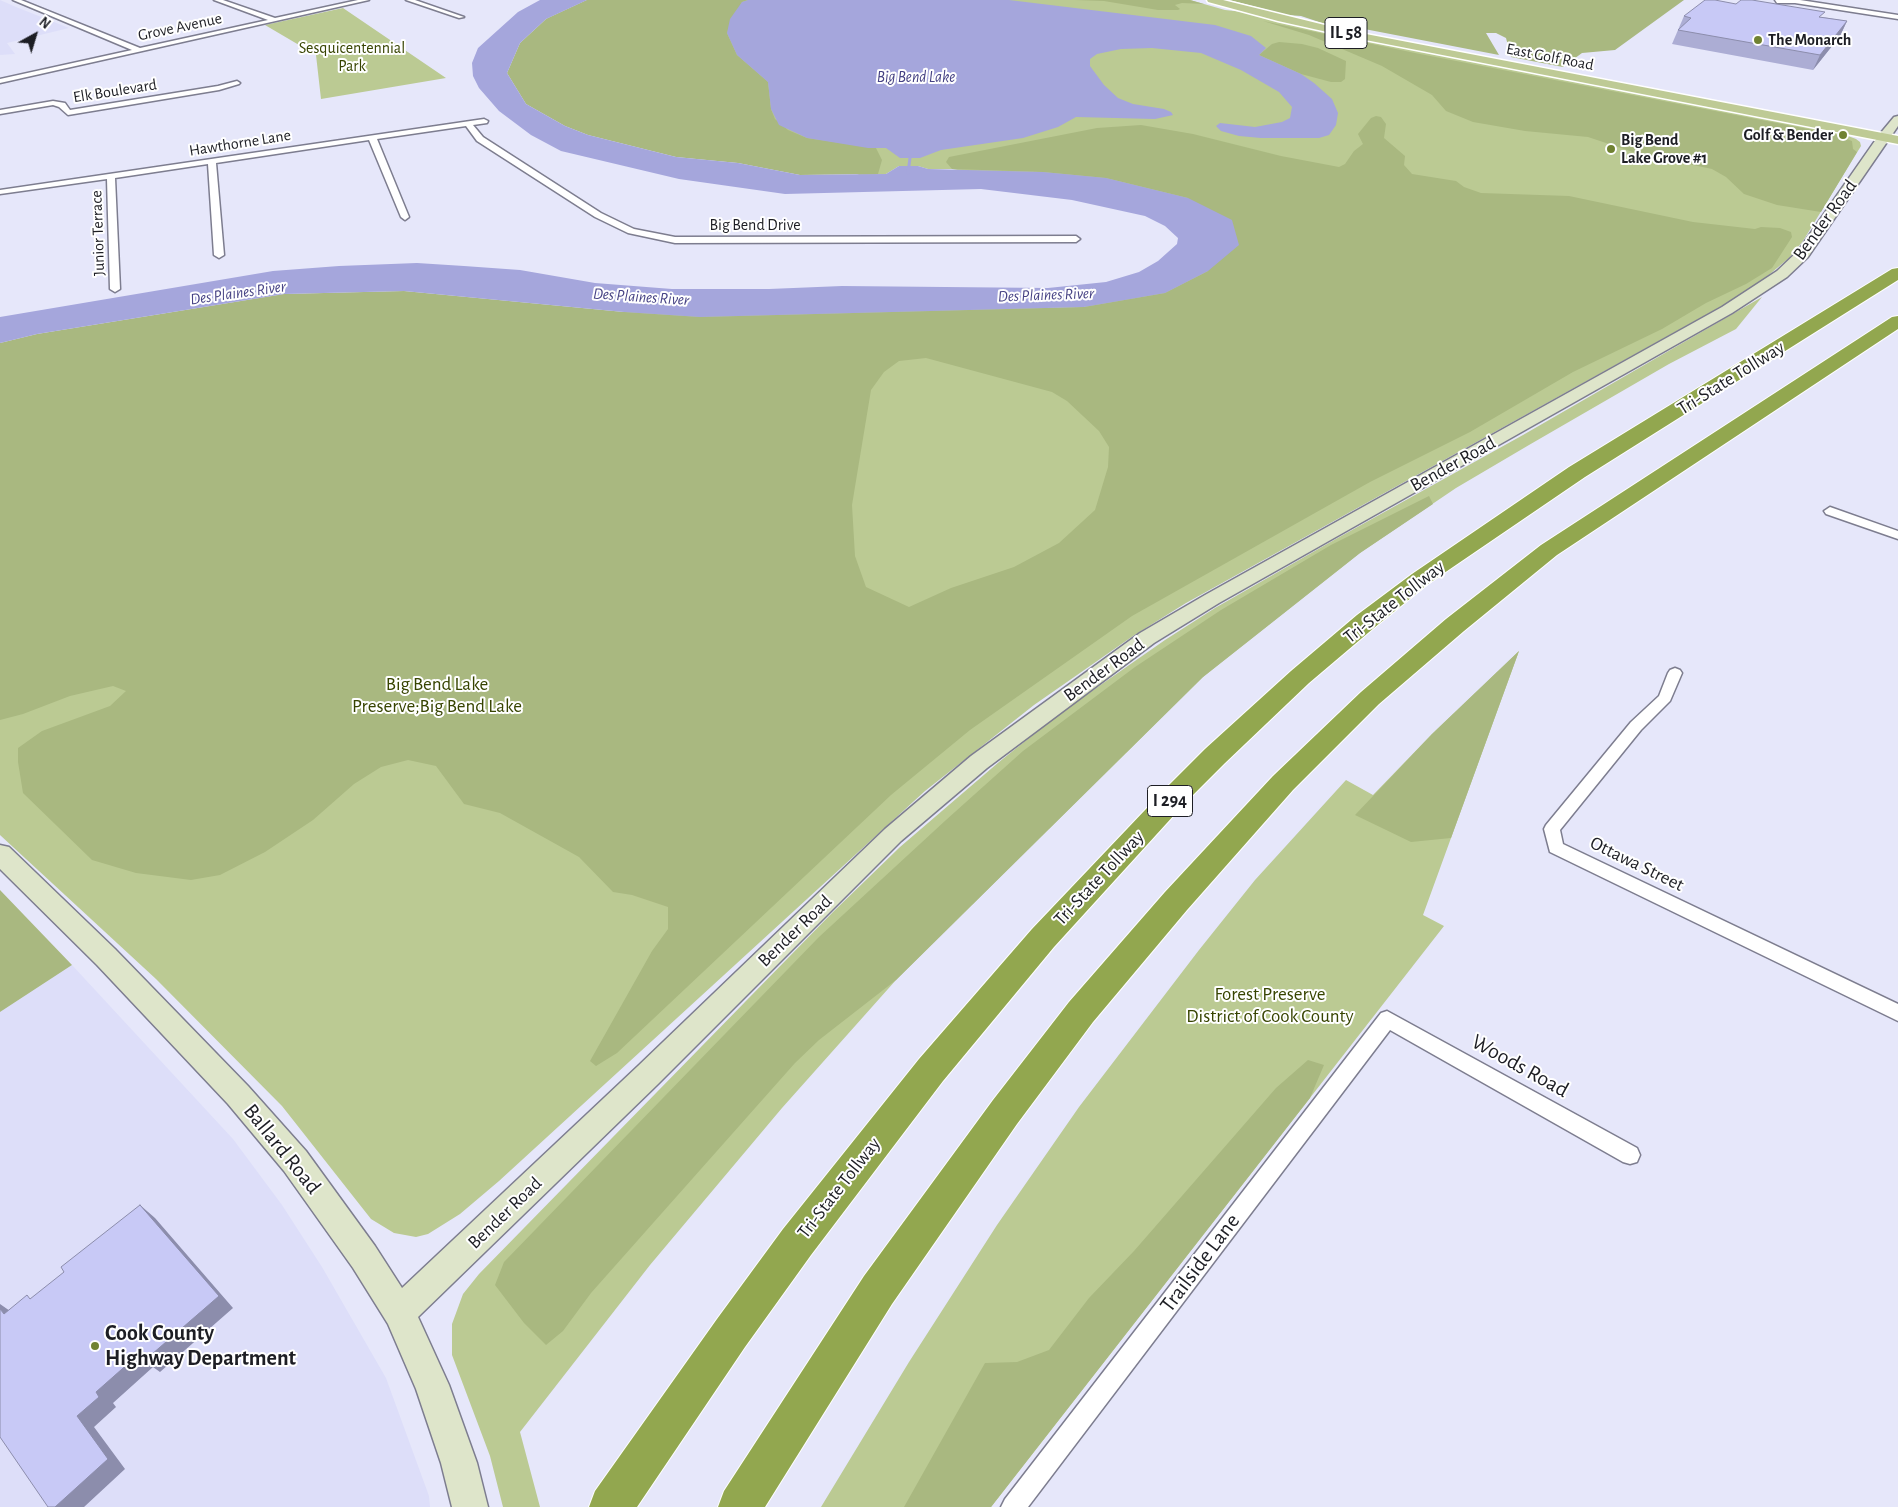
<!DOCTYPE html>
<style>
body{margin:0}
#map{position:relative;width:1898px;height:1507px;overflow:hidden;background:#e6e7fa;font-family:"Alegreya Sans",sans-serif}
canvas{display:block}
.north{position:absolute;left:10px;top:10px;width:50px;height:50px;-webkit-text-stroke:4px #fff;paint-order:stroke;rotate:39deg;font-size:14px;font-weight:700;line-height:20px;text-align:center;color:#1d1e24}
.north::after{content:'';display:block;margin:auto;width:18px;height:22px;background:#1d1e24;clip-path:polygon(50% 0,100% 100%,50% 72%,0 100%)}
</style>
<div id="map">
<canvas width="1898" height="1507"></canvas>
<div class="north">N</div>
</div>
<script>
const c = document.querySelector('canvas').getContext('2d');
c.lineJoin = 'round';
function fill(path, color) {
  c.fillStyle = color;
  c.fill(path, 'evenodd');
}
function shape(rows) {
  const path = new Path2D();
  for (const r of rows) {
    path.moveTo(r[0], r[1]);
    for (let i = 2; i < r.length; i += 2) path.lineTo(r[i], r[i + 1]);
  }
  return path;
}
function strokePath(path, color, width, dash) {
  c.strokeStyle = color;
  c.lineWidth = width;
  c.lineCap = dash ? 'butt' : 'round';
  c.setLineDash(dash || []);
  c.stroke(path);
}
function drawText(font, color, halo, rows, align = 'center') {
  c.font = font + ' "Alegreya Sans",sans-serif';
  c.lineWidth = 4;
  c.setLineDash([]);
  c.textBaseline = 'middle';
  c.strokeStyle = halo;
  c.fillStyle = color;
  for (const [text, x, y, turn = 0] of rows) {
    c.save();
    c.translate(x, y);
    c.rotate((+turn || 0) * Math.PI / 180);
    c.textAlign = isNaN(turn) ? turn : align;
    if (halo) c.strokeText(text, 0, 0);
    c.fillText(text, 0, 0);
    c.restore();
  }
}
fill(shape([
 [0,0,16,7,69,28,7,43,15,54,0,55],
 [72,965,233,1139,282,1205,322,1267,386,1378,429,1496,430,1507,0,1507,0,1012]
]), '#dddef9');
fill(shape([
 [587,0,1190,0,1225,10,1244,12,1392,45,1840,133,1856,139,1860,142,1861,146,1803,241,1789,258,1758,284,1740,296,1186,603,1133,636,1034,705,925,791,499,1181,460,1214,428,1234,416,1237,394,1233,371,1219,282,1106,156,979,0,835,0,343,624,312,1084,307,1232,220,952,169,928,169,918,166,899,166,886,174,861,176,546,19],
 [343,8,446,78,321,99,316,55,265,25],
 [1762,297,1736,329,1669,364,1529,445,1456,488,1360,553,1203,677,896,980,782,1108,650,1265,520,1432,540,1507,503,1507,490,1456,452,1355,452,1324,463,1294,479,1274,833,912,900,847,999,762,1059,714,1165,640,1215,608,1334,540,1523,435],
 [1519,651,1423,915,1444,926,991,1507,821,1507,909,1362,997,1225,1079,1107,1199,950,1255,880,1346,780,1373,795,1432,734]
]), '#bbca93');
fill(shape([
 [587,0,748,0,742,2,727,33,737,55,768,82,771,109,775,119,788,130,807,138,876,148,882,160,878,174,800,175,738,163,676,157,588,135,565,126,526,104,507,73,520,43,546,19],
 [1075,0,1190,0,1204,4,1182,3,1175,5,1180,9,1178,10,1158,10,1104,1],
 [1229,0,1684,0,1615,50,1582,53,1563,67,1511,57,1506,38,1496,33,1486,33,1499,55,1354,27,1325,24,1301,16,1287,15],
 [1263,21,1415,53,1834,134,1852,141,1853,149,1857,152,1821,212,1777,205,1744,194,1726,177,1712,169,1636,153,1588,137,1525,131,1473,122,1446,111,1432,95,1382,66,1309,35],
 [1279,42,1302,44,1318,48,1346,61,1345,79,1341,82,1331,82,1301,74,1259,55,1272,44],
 [1376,116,1381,117,1386,124,1384,138,1405,156,1404,165,1412,174,1456,181,1464,187,1481,193,1569,196,1693,222,1755,229,1761,227,1780,228,1791,232,1792,237,1772,268,1746,284,1706,303,1662,329,1573,372,1470,432,1370,482,1132,616,970,730,891,795,617,1053,596,1066,590,1061,652,951,668,929,668,907,632,895,613,892,579,857,500,813,464,804,436,766,408,760,381,767,354,784,313,820,265,852,220,875,191,880,136,873,92,860,23,793,18,762,18,748,42,731,110,706,126,691,113,686,70,696,23,714,0,720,0,343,37,334,284,294,404,291,624,312,700,317,1084,307,1165,293,1208,271,1188,198,1106,178,1043,172,952,169,946,162,949,157,1097,128,1141,125,1193,134,1281,156,1339,167,1345,164,1354,151,1363,144,1358,134,1371,118],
 [926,358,1052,392,1067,401,1099,431,1109,447,1108,467,1095,510,1059,543,1014,567,951,588,909,607,866,587,855,556,852,505,871,390,884,372,899,361],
 [1429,496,1433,504,1360,553,1203,677,896,980,819,1040,795,1063,591,1293,563,1331,546,1345,524,1323,495,1285,504,1262,819,937,946,820,1023,751,1135,667,1221,610,1331,545],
 [1519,651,1451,838,1411,842,1355,815,1432,734],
 [0,890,72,965,0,1012],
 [1308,1060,1324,1065,1310,1098,991,1507,904,1507,985,1363,1017,1362,1049,1350,1089,1298,1134,1251,1276,1088]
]), '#a9b880');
fill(shape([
 [540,0,587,0,546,19,520,43,507,73,526,104,565,126,588,135,676,157,738,163,800,175,886,174,899,166,918,166,928,169,1043,172,1106,178,1188,198,1232,220,1239,245,1208,271,1165,293,1084,307,700,317,624,312,404,291,284,294,37,334,0,343,0,317,273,271,339,266,417,263,464,266,520,270,595,283,672,289,769,289,842,286,1048,288,1106,282,1139,272,1158,261,1177,244,1178,238,1165,226,1145,216,1072,200,981,189,785,194,679,179,561,151,531,135,499,111,479,88,473,76,472,63,478,48,518,12],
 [748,0,1009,0,1215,25,1251,36,1266,48,1259,55,1301,74,1314,83,1332,99,1338,113,1336,125,1329,135,1319,138,1261,138,1239,136,1221,131,1216,126,1220,123,1255,127,1282,122,1290,118,1292,107,1279,92,1241,70,1201,53,1152,48,1121,49,1097,54,1090,59,1090,66,1104,85,1118,98,1133,104,1164,109,1171,112,1173,115,1155,119,1076,117,1058,127,1023,138,941,150,920,158,900,158,886,148,868,148,807,138,779,125,771,109,768,82,737,55,727,33,730,19,742,2]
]), '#a5a6dc');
strokePath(shape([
 [908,173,910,158]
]), '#a5a6dc', 3);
const street = shape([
 [13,0,21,0,140,48,268,20,214,0,223,0,275,18,358,0,369,0,0,83,0,79,132,50,13,0],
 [406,0,415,0,464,17,459,18,406,0],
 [1775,0,1800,0,1898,15,1898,19,1795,3,1777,3,1775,0],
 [237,81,240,83,239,84,219,90,68,115,59,107,53,105,0,114,0,110,53,101,65,103,70,110,218,86,237,81],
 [484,119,488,121,487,123,473,125,483,137,601,213,634,229,675,237,1076,236,1080,239,1076,242,675,243,628,233,595,217,477,141,466,126,377,139,409,217,405,220,401,217,369,140,216,163,224,255,219,258,214,255,208,164,115,178,120,289,115,292,110,289,107,179,0,194,0,190,484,119],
 [1830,507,1898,531,1898,539,1826,514,1824,511,1830,507],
 [1675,668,1680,670,1682,673,1670,701,1641,730,1560,830,1563,844,1898,1004,1898,1021,1550,852,1544,829,1546,825,1631,722,1659,696,1668,673,1670,670,1675,668],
 [1387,1011,1637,1148,1640,1155,1637,1162,1630,1164,1623,1162,1390,1030,1028,1507,1001,1507,1005,1499,1381,1013,1387,1011]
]);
const secondary = shape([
 [1898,116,1898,126,1808,257,1787,277,1732,313,1219,603,1154,643,987,768,901,841,658,1084,418,1317,449,1385,477,1463,488,1507,452,1507,441,1463,416,1389,388,1324,353,1268,284,1171,228,1104,97,965,0,869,0,845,9,847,115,949,248,1086,306,1151,375,1246,402,1288,638,1066,885,829,971,756,1140,633,1205,595,1722,307,1777,271,1798,251,1879,135,1894,117,1898,116]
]);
const primary = shape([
 [1207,0,1223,0,1345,30,1898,136,1898,144,1345,36,1278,21,1208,2,1207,0]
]);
const highway = shape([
 [1898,268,1898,280,1585,477,1428,584,1375,627,1309,683,1225,763,1186,802,1054,947,943,1081,811,1255,745,1347,637,1507,589,1507,595,1491,717,1319,783,1229,919,1059,1032,929,1166,788,1205,749,1291,671,1357,615,1412,574,1569,467,1892,269,1898,268],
 [1898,316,1898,329,1557,555,1464,631,1379,704,1293,790,1187,910,1093,1022,1017,1124,892,1304,765,1507,718,1507,724,1491,864,1276,993,1100,1069,1002,1165,892,1273,776,1361,692,1446,619,1541,545,1892,317,1898,316]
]);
strokePath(street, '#7d7d8f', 3);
strokePath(secondary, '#7d7d8f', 3);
strokePath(primary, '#fff', 3);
strokePath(highway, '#fff', 2);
fill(street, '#fff');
fill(secondary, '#dee5ca');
fill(primary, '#beca95');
fill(highway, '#92a74f');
fill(shape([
 [1684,16,1822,17,1847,21,1840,36,1813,70,1672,44]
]), '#acadd4');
fill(shape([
 [1847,21,1840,36,1813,70,1820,55],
 [140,1205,155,1218,233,1308,160,1372,153,1367,113,1403,116,1407,94,1427,125,1469,84,1507,55,1507,77,1416,96,1392],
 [0,1304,10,1311,4,1314,0,1309]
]), '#8c8dac');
const building = shape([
 [1705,0,1715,0,1736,4,1741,0,1752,0,1825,12,1819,17,1847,21,1820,55,1678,30,1691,18,1684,16,1705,0],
 [140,1205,219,1296,144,1361,139,1354,96,1392,99,1397,77,1416,108,1459,55,1507,48,1507,0,1437,0,1309,4,1314,27,1295,30,1299,64,1272,61,1267,140,1205]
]);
fill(building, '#c8c9f6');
strokePath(building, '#8c8dac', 1);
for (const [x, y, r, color] of [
 [1758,40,5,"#708232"],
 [1843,135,5,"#708232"],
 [1611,149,5,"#708232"],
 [95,1346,5,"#708232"]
]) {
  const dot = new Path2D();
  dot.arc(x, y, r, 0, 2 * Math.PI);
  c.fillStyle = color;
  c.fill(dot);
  strokePath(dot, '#fff', 2);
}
drawText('16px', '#1d1e24', '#fff', [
 ["Grove Avenue",180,27,-12],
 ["East Golf Road",1550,57,11],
 ["Elk Boulevard",115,91,-9],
 ["Hawthorne Lane",240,143,-9],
 ["Big Bend Drive",755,225],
 ["Junior Terrace",98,233,-92]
]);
drawText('bold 16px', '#1d1e24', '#fff', [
 ["The Monarch",1768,40],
 ["Golf & Bender",1833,135,"right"],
 ["Big Bend",1621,140],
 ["Lake Grove #1",1621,158]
], 'left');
drawText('16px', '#374401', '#fff', [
 ["Sesquicentennial",352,48],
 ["Park",352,66]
]);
drawText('italic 16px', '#464284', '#fff', [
 ["Big Bend Lake",916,77],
 ["Des Plaines River",238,293,-8],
 ["Des Plaines River",1046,295,-2],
 ["Des Plaines River",641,297,4]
]);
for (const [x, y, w] of [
 [1346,33,42],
 [1170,801,45]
]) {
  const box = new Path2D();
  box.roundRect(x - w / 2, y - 15.5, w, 31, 4);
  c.fillStyle = '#fff';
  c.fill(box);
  strokePath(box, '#1d1e24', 1);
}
drawText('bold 18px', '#1d1e24', null, [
 ["IL 58",1346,33],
 ["I 294",1170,801]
]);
drawText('19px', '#1d1e24', '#fff', [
 ["Bender Road",1825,220,-54],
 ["Tri-State Tollway",1731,378,-32],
 ["Bender Road",1453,464,-29],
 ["Tri-State Tollway",1394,602,-38],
 ["Bender Road",1104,670,-36],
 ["Ottawa Street",1637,864,26],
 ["Tri-State Tollway",1099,878,-47],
 ["Bender Road",795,931,-44],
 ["Tri-State Tollway",839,1188,-52],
 ["Bender Road",505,1213,-44]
]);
drawText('19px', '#374401', '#fff', [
 ["Big Bend Lake",437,684],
 ["Preserve;Big Bend Lake",437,706],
 ["Forest Preserve",1270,994],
 ["District of Cook County",1270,1016]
]);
drawText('22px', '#1d1e24', '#fff', [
 ["Woods Road",1520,1066,29],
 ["Ballard Road",282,1149,51],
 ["Trailside Lane",1200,1263,-53]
]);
drawText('bold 22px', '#1d1e24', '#fff', [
 ["Cook County",105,1333],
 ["Highway Department",105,1358]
], 'left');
</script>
